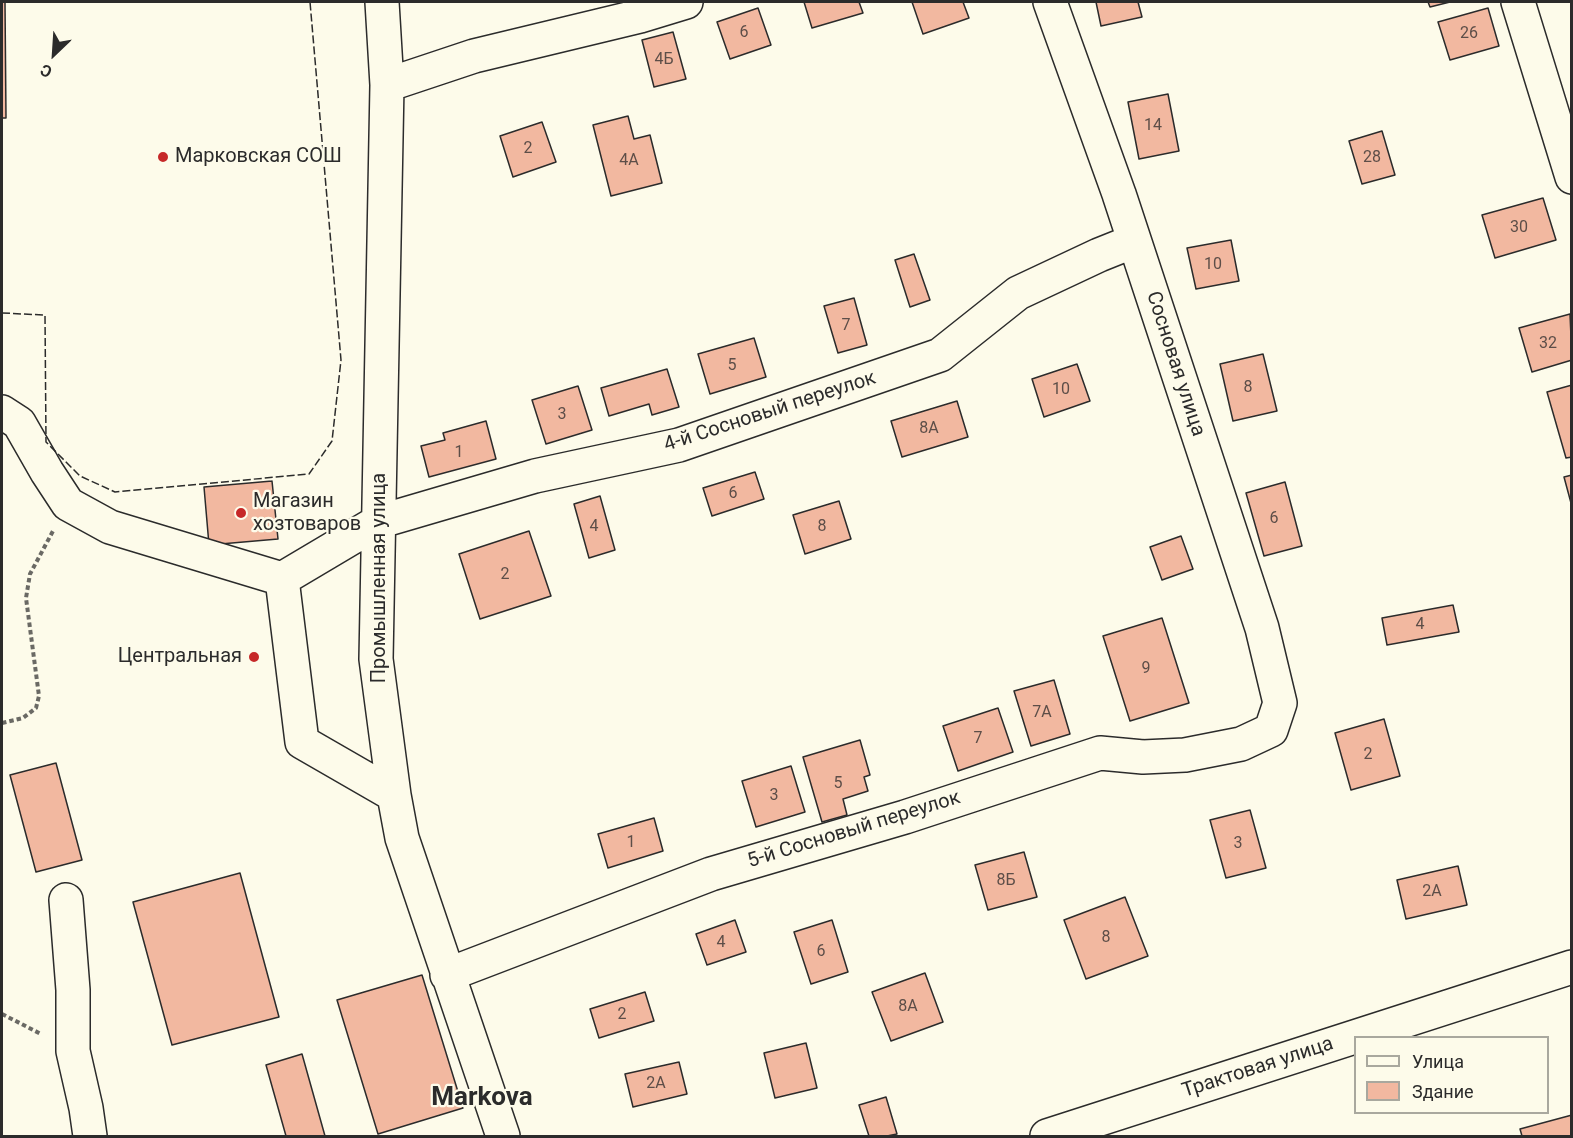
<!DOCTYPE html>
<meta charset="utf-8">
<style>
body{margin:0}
#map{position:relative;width:1573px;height:1138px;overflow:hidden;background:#fdfbea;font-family:Roboto,sans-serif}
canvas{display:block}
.frame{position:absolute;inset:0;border:3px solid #2b2b2b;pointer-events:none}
.legend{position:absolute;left:1354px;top:1036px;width:195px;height:78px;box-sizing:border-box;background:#fdfbea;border:2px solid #a9a89e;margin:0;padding:8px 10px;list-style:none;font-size:18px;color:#2b2b2b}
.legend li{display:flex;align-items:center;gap:12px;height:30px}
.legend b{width:30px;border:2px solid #a9a89e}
.north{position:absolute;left:24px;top:24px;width:60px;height:60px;-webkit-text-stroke:4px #fdfbea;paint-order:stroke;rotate:205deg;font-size:16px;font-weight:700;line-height:24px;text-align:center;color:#2b2b2b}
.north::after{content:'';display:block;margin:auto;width:21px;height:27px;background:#2b2b2b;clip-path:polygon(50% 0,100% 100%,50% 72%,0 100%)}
</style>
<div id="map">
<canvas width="1573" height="1138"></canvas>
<div class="frame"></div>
<ul class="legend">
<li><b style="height:8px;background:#fdfbea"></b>Улица</li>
<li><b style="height:16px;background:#f2b8a0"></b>Здание</li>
</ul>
<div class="north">С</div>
</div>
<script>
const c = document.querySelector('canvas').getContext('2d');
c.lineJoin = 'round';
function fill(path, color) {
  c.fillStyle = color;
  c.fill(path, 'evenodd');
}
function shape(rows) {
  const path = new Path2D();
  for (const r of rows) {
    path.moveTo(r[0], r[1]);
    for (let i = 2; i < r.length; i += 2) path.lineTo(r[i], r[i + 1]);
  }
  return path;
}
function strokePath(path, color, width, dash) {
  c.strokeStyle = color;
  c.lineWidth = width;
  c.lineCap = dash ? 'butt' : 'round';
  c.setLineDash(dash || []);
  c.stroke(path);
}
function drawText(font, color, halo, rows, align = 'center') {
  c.font = font + ' Roboto,sans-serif';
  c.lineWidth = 4.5;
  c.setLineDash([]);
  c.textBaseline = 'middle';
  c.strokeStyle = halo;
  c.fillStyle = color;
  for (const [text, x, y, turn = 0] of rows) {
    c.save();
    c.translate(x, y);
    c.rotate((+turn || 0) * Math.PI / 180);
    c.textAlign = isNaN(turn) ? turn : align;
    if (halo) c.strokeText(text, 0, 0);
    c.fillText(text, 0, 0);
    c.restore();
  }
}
const building = shape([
 [2,2,5,2,6,118,2,118,2,2],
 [804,2,859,2,863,13,812,28,804,2],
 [912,2,963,2,969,18,923,34,912,2],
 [1096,2,1138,2,1142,17,1101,26,1096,2],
 [1428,2,1450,2,1430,7,1428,2],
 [758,8,771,45,730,59,717,22,758,8],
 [1488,8,1499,46,1450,60,1438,22,1488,8],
 [673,32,686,79,654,87,642,40,673,32],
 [1168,94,1179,151,1139,159,1128,102,1168,94],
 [628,116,634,139,650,135,662,183,611,196,593,125,628,116],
 [542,122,556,162,513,177,500,136,542,122],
 [1382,131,1395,175,1362,184,1349,141,1382,131],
 [1543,198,1556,240,1495,258,1482,215,1543,198],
 [1231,240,1239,281,1196,289,1187,248,1231,240],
 [914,254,930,300,910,307,895,260,914,254],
 [854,298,867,345,838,353,824,306,854,298],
 [1570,314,1572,360,1532,372,1519,328,1570,314],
 [754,338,766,377,710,394,698,354,754,338],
 [1263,354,1277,411,1233,421,1220,364,1263,354],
 [1077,364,1090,401,1044,417,1032,379,1077,364],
 [667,369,679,407,652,415,649,404,609,416,601,388,667,369],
 [1572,385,1572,457,1566,458,1547,392,1572,385],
 [578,386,592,430,546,444,532,400,578,386],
 [957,401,968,437,902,457,891,421,957,401],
 [486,421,496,459,429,477,421,446,445,440,443,433,486,421],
 [755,472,764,499,712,516,703,488,755,472],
 [1572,475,1572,503,1571,503,1564,477,1572,475],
 [272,481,278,539,209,545,204,487,272,481],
 [1285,482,1302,546,1264,556,1246,493,1285,482],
 [600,496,615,550,589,558,574,504,600,496],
 [839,501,851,539,805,554,793,515,839,501],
 [529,531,551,596,480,619,459,554,529,531],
 [1181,536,1193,569,1162,580,1150,547,1181,536],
 [1453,605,1459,632,1387,645,1382,618,1453,605],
 [1162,618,1189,703,1130,721,1103,636,1162,618],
 [1054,680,1070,734,1031,746,1014,691,1054,680],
 [998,708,1013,752,958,771,943,726,998,708],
 [1384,719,1400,776,1351,790,1335,733,1384,719],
 [860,740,870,775,864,777,868,791,843,799,847,815,822,822,803,757,860,740],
 [56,763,82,860,36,872,10,775,56,763],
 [791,766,805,812,756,827,742,781,791,766],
 [1250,810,1266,868,1226,878,1210,820,1250,810],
 [654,818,663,851,608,868,598,834,654,818],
 [1024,852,1037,897,988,910,975,865,1024,852],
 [1458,866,1467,905,1406,919,1397,880,1458,866],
 [240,873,279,1017,172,1045,133,902,240,873],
 [1125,897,1148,956,1086,979,1064,920,1125,897],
 [735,920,746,952,707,965,696,934,735,920],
 [832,920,848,972,811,984,794,932,832,920],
 [925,973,943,1022,891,1041,872,992,925,973],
 [422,975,463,1108,378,1134,337,1000,422,975],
 [645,992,654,1021,599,1038,590,1009,645,992],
 [806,1043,817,1088,775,1098,764,1053,806,1043],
 [302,1054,325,1136,286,1136,266,1065,302,1054],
 [679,1062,687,1094,633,1107,625,1074,679,1062],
 [886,1097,897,1134,887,1136,869,1136,859,1105,886,1097],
 [1572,1115,1572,1136,1522,1136,1520,1129,1572,1115]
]);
fill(building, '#f2b8a0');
strokePath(building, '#2b2b2b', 1.5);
const minor = shape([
 [382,2,387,85,376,659,394,795,402,838,503,1136],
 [1518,2,1572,177],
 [387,85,474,56,640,16,686,2],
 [2,412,19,423,47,472,68,504,110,527,282,579],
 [394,795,302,742,282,579,378,522,535,476,679,445,940,355,1018,293,1099,255,1134,241],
 [66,900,73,990,73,1051,86,1108,90,1136],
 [447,975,711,874,905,817,1100,753,1143,757,1185,755,1241,744,1271,730,1280,703,1262,628,1119,194,1050,2],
 [1047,1136,1572,967]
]);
strokePath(minor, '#2b2b2b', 36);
strokePath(shape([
 [2,723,23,718,36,708,39,696,26,598,30,574,53,531],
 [2,1014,41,1034]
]), '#6a6964', 4, [4.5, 3]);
strokePath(minor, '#fdfbea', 33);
strokePath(shape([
 [2,313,45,315,46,442,80,476,115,492,309,474,332,441,341,360,310,2]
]), '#2b2b2b', 1.5, [8, 3]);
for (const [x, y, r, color] of [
 [163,157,6,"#c62828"],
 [241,513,6,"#c62828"],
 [254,657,6,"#c62828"]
]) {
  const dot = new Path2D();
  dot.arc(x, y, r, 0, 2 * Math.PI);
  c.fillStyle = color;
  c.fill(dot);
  strokePath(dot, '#fdfbea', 2);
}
drawText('16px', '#5d4e48', null, [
 ["6",744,33],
 ["26",1469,34],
 ["4Б",664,60],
 ["14",1153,126],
 ["2",528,149],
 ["28",1372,158],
 ["4А",629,161],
 ["30",1519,228],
 ["10",1213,265],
 ["7",846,326],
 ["32",1548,344],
 ["5",732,366],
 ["8",1248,388],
 ["10",1061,390],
 ["3",562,415],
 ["8А",929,429],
 ["1",459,453],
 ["6",733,494],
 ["6",1274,519],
 ["4",594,527],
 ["8",822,527],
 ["2",505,575],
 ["4",1420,625],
 ["9",1146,669],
 ["7А",1042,713],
 ["7",978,739],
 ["2",1368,755],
 ["5",838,784],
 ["3",774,796],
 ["1",631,843],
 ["3",1238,844],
 ["8Б",1006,881],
 ["2А",1432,892],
 ["8",1106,938],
 ["4",721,943],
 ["6",821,952],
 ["8А",908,1007],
 ["2",622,1015],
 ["2А",656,1084]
]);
drawText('20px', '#2b2b2b', '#fdfbea', [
 ["Марковская СОШ",175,157],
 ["Магазин",253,502],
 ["хозтоваров",253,525],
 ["Центральная",242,657,"right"]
], 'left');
drawText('20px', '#2b2b2b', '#fdfbea', [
 ["Сосновая улица",1175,364,72],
 ["4-й Сосновый переулок",770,412,-18],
 ["Промышленная улица",380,578,-90],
 ["5-й Сосновый переулок",854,830,-17],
 ["Трактовая улица",1258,1068,-18]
]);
drawText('bold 26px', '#2b2b2b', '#fdfbea', [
 ["Markova",482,1098]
]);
</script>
